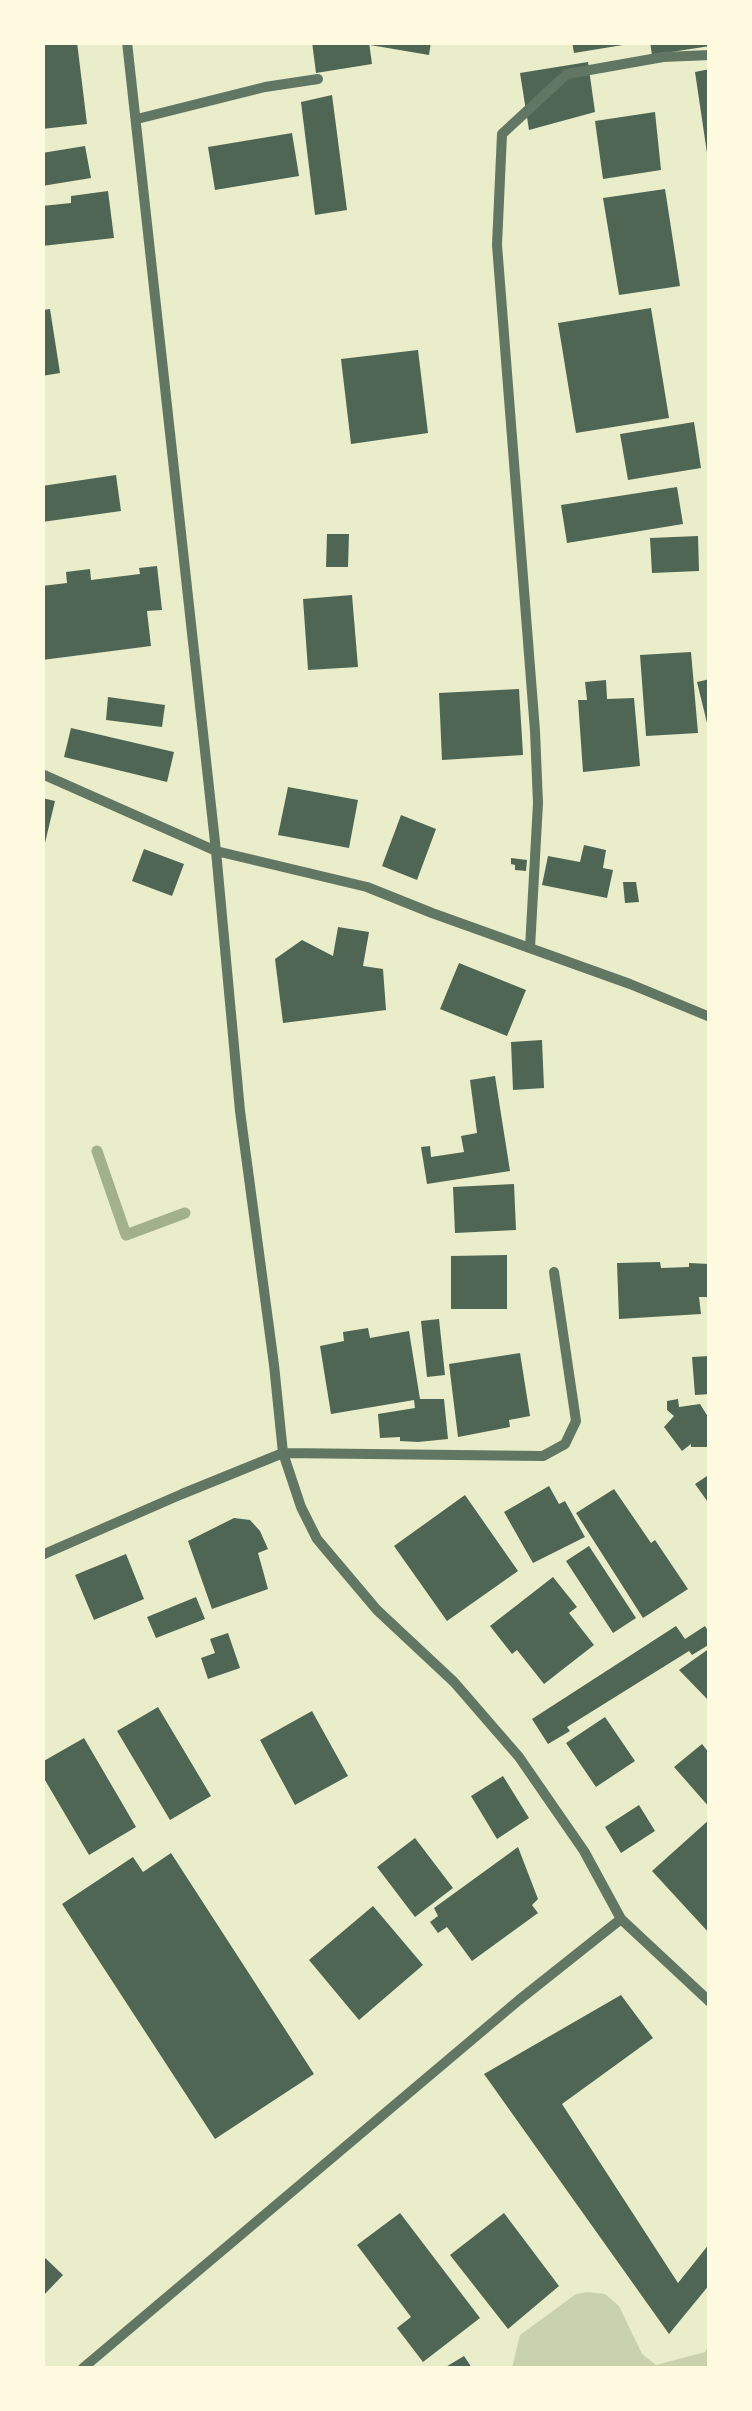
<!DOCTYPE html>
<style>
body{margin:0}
#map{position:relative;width:752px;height:2411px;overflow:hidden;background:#e9edc9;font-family:Signika,sans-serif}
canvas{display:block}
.frame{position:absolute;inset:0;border:45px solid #fefae0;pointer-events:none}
</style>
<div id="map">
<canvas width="752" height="2411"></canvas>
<div class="frame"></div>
</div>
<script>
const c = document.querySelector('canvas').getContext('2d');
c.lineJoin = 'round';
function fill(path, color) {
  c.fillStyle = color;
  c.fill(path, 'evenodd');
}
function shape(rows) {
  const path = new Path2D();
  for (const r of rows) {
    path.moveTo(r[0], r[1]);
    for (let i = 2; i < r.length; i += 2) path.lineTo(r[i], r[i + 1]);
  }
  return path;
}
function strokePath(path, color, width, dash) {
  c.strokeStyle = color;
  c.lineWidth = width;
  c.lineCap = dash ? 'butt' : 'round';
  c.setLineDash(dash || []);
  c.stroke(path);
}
fill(shape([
 [588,2292,605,2294,619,2306,642,2354,656,2365,705,2352,709,2344,709,2368,512,2368,520,2335,576,2294]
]), '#cad2ad');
strokePath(shape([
 [97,1151,126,1235,185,1213]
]), '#a3b18a', 11);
fill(shape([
 [42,42,77,42,87,124,42,129],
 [312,42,369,42,372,64,316,73],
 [371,42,431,42,429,55,370,45],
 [572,42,623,42,623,45,574,53],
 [650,42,710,42,710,46,652,55],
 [588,62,595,112,529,130,520,73],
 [710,69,710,153,707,153,695,72],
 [332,95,347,210,315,215,301,102],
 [655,112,661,170,603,179,595,121],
 [292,133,299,176,215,190,208,147],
 [85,146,91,178,42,186,42,153],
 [665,189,680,286,619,295,603,198],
 [108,191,114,238,42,246,42,206,71,203,71,196],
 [651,308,669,418,576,433,558,323],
 [50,309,60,373,42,376,42,310],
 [418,350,428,433,351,444,341,359],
 [694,422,701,468,628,480,620,434],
 [116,475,121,511,42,522,42,486],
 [677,487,683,524,567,543,561,505],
 [327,534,349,534,348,567,326,567],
 [698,536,699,571,652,573,650,538],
 [157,566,162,610,147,611,151,646,42,660,42,586,67,583,66,572,90,569,91,580,140,574,139,568],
 [352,595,358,667,308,670,303,599],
 [691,652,698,733,646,736,640,655],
 [710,679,710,726,708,727,697,682],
 [606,680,607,699,634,698,640,766,583,772,578,700,587,700,585,682],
 [519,689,523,755,442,760,439,693],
 [108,697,165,705,162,727,106,720],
 [71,728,174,752,167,782,64,757],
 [288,787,358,800,349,848,278,835],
 [42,798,55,801,44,847,42,847],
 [401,815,436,829,417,880,382,866],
 [584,845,606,850,603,868,613,870,607,898,542,885,548,856,580,862],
 [144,849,184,864,172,896,132,881],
 [511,858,527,860,526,871,515,870,515,865,511,864],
 [623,882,636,882,639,902,625,903],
 [338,927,369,932,363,966,383,969,386,1010,283,1023,275,959,302,940,333,956],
 [459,963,526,990,507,1036,440,1009],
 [542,1040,544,1088,513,1090,511,1042],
 [495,1076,510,1171,427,1184,421,1147,430,1146,431,1157,464,1152,461,1136,477,1133,470,1080],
 [514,1184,516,1230,455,1233,453,1187],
 [507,1255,507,1309,451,1309,451,1256],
 [660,1262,661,1268,689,1267,689,1263,710,1264,710,1297,699,1297,701,1314,619,1319,617,1263],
 [439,1319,445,1375,427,1377,421,1321],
 [368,1328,370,1338,409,1331,420,1399,444,1399,448,1439,418,1442,400,1441,400,1437,380,1438,378,1414,415,1408,414,1400,331,1414,320,1346,344,1341,343,1332],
 [520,1353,530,1416,509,1420,510,1427,458,1437,449,1364],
 [710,1356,710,1394,695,1395,692,1357],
 [678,1399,679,1407,700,1404,710,1420,710,1447,691,1447,691,1444,682,1451,664,1427,674,1416,667,1410,667,1401],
 [710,1474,710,1505,695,1484],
 [549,1486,559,1504,565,1501,585,1537,533,1563,504,1512],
 [614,1489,651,1543,655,1540,688,1589,643,1618,576,1513],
 [465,1495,518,1571,447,1621,394,1546],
 [234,1518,250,1520,260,1531,268,1549,258,1553,268,1589,212,1609,188,1541],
 [589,1546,636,1618,613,1633,566,1561],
 [126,1554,144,1599,94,1620,75,1575],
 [553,1577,577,1607,569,1613,594,1645,544,1684,517,1650,512,1654,490,1626],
 [196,1597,205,1619,156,1638,147,1617],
 [676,1626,685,1639,705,1626,710,1634,710,1644,692,1655,689,1651,567,1727,570,1731,548,1744,532,1719],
 [228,1633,240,1668,208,1679,201,1658,215,1653,210,1639],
 [710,1648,710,1702,679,1670],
 [158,1707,211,1796,170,1820,117,1731],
 [312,1711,348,1776,295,1805,260,1740],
 [605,1717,635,1761,596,1787,566,1743],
 [84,1738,136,1827,89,1855,42,1775,42,1762],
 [702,1744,710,1754,710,1808,674,1767],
 [503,1776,529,1818,497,1839,471,1796],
 [639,1805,655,1831,621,1853,605,1827],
 [710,1819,710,1934,652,1871],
 [415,1838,453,1888,415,1917,377,1867],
 [518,1847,538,1899,532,1905,538,1913,472,1961,447,1927,438,1933,430,1922,438,1916,434,1908],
 [171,1853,314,2074,215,2139,62,1904,133,1857,143,1872],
 [373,1906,423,1965,359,2020,309,1960],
 [621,1995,653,2038,562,2104,678,2283,710,2243,710,2284,669,2334,484,2074],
 [400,2213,480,2318,423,2362,397,2328,411,2317,357,2245],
 [504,2213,559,2286,508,2329,450,2255],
 [42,2255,63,2275,42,2297],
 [464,2356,472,2368,444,2368]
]), '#4f6655');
strokePath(shape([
 [137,119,265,87,318,79],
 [42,774,216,851,367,887,432,913,630,984,710,1017],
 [530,948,538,803,535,731,497,245,502,134,567,74,663,57,710,55],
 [42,1555,182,1494,283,1453,543,1456,565,1444,576,1421,554,1272],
 [621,1919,710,2002],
 [83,2368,519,2000,621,1919,584,1851,519,1757,454,1682,377,1610,317,1539,301,1507,283,1453,274,1365,240,1111,216,851,127,42]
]), '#617663', 10);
</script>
